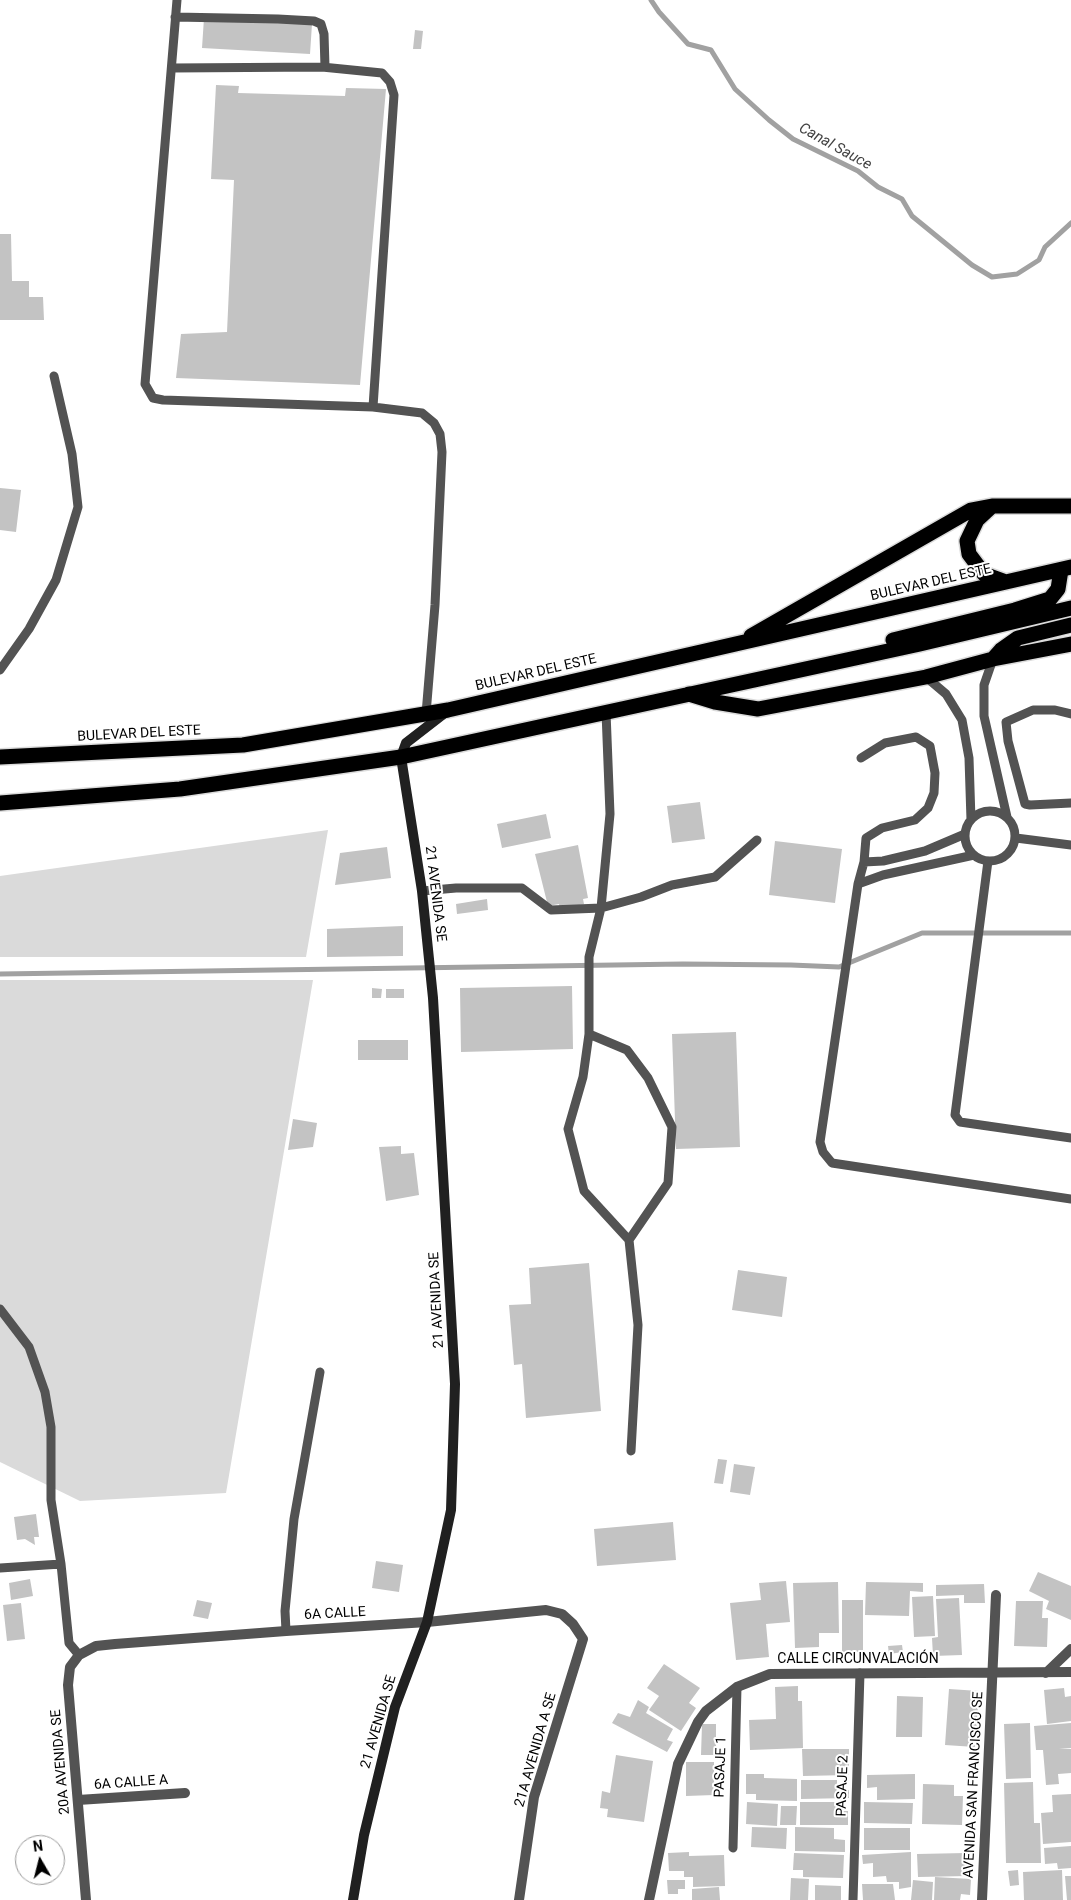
<!DOCTYPE html>
<meta charset="utf-8">
<style>
body{margin:0}
#map{position:relative;width:1071px;height:1900px;overflow:hidden;background:#fff;font-family:Roboto,sans-serif}
canvas{display:block}
.north{position:absolute;left:15px;top:1835px;width:50px;height:50px;box-sizing:border-box;background:#fff;border:1px solid #999;border-radius:50%;rotate:352deg;font-size:14px;font-weight:700;line-height:20px;text-align:center;color:#000}
.north::after{content:'';display:block;margin:auto;width:18px;height:22px;background:#000;clip-path:polygon(50% 0,100% 100%,50% 72%,0 100%)}
</style>
<div id="map">
<canvas width="1071" height="1900"></canvas>
<div class="north">N</div>
</div>
<script>
const c = document.querySelector('canvas').getContext('2d');
c.lineJoin = 'round';
function fill(path, color) {
  c.fillStyle = color;
  c.fill(path, 'evenodd');
}
function shape(rows) {
  const path = new Path2D();
  for (const r of rows) {
    if (r.length === 3) {
      path.moveTo(r[0] + r[2], r[1]);
      path.arc(r[0], r[1], r[2], 0, 2 * Math.PI);
      continue;
    }
    path.moveTo(r[0], r[1]);
    for (let i = 2; i < r.length; i += 2) path.lineTo(r[i], r[i + 1]);
  }
  return path;
}
function strokePath(path, color, width, dash) {
  c.strokeStyle = color;
  c.lineWidth = width;
  c.lineCap = dash ? 'butt' : 'round';
  c.setLineDash(dash || []);
  c.stroke(path);
}
function drawText(font, color, halo, rows, align = 'center') {
  c.font = font + ' Roboto,sans-serif';
  c.lineWidth = 4;
  c.setLineDash([]);
  c.textBaseline = 'middle';
  c.strokeStyle = halo;
  c.fillStyle = color;
  for (const [text, x, y, turn = 0] of rows) {
    c.save();
    c.translate(x, y);
    c.rotate((+turn || 0) * Math.PI / 180);
    c.textAlign = isNaN(turn) ? turn : align;
    if (halo) c.strokeText(text, 0, 0);
    c.fillText(text, 0, 0);
    c.restore();
  }
}
fill(shape([
 [328,830,306,957,0,957,0,876],
 [0,980,313,980,226,1493,80,1501,0,1462]
]), '#dadada');
strokePath(shape([
 [651,0,659,12,688,44,711,50,735,89,769,120,793,139,858,171,878,187,902,199,912,216,972,265,992,277,1017,274,1039,260,1045,247,1071,223],
 [0,974,683,964,791,965,839,967,922,933,1071,933]
]), '#a1a1a1', 5);
fill(shape([
 [204,18,312,24,310,54,202,48],
 [415,30,423,31,421,49,413,49],
 [216,85,239,86,238,93,345,96,346,88,386,89,360,385,176,378,181,334,227,332,234,180,211,179],
 [0,234,11,234,12,281,29,281,29,297,43,297,44,320,0,320],
 [0,488,21,490,16,532,0,530],
 [700,802,705,839,672,843,667,806],
 [546,814,551,838,502,848,497,824],
 [775,841,842,849,835,903,769,895],
 [578,845,588,898,583,899,584,904,560,909,559,904,548,906,535,854],
 [387,847,391,878,335,885,340,853],
 [487,899,488,910,457,914,456,904],
 [403,926,403,956,327,957,327,929],
 [572,986,573,1049,461,1052,460,988],
 [372,988,382,989,381,998,372,998],
 [386,989,404,989,404,998,386,998],
 [736,1032,740,1147,676,1149,672,1034],
 [358,1040,408,1040,408,1060,358,1060],
 [293,1119,317,1123,313,1147,288,1150],
 [401,1146,401,1154,414,1153,419,1195,386,1201,379,1147],
 [589,1263,601,1411,526,1418,522,1364,514,1365,509,1305,531,1304,529,1268],
 [738,1270,787,1277,782,1317,732,1310],
 [718,1459,727,1460,723,1484,714,1483],
 [734,1464,755,1467,750,1495,730,1492],
 [36,1514,39,1537,34,1537,35,1545,25,1539,17,1540,14,1517],
 [673,1522,676,1560,597,1566,594,1529],
 [376,1561,403,1565,399,1592,372,1588],
 [1038,1572,1071,1586,1071,1620,1046,1609,1049,1601,1029,1591],
 [30,1579,33,1596,11,1600,9,1583],
 [786,1581,790,1622,766,1624,769,1657,736,1660,730,1603,761,1600,759,1583],
 [838,1582,839,1633,819,1633,819,1647,795,1648,793,1583],
 [866,1582,923,1583,923,1592,910,1591,909,1616,865,1615],
 [984,1584,985,1603,964,1603,964,1595,936,1596,936,1585],
 [933,1596,935,1636,914,1637,912,1597],
 [959,1598,962,1655,933,1656,932,1638,938,1637,936,1599],
 [197,1600,212,1603,208,1619,193,1616],
 [842,1600,863,1600,863,1652,842,1652],
 [1016,1601,1043,1601,1042,1618,1048,1618,1047,1647,1014,1646],
 [21,1603,25,1639,7,1641,3,1605],
 [902,1645,903,1652,889,1654,888,1646],
 [664,1664,700,1688,689,1703,696,1708,681,1731,649,1710,659,1696,647,1688],
 [798,1686,798,1701,802,1701,803,1748,750,1750,749,1720,776,1719,775,1687],
 [1064,1688,1065,1697,1071,1696,1071,1721,1047,1724,1044,1690],
 [949,1689,979,1691,975,1747,945,1745],
 [897,1696,923,1697,922,1737,896,1737],
 [638,1700,649,1707,646,1713,673,1729,667,1740,673,1742,667,1752,612,1723,618,1713,630,1717],
 [1030,1723,1031,1778,1006,1779,1004,1724],
 [1071,1723,1071,1748,1059,1749,1071,1749,1071,1773,1058,1774,1059,1784,1046,1785,1043,1750,1036,1750,1034,1726],
 [702,1724,716,1724,716,1755,701,1755],
 [802,1749,849,1749,849,1775,803,1776],
 [616,1755,653,1761,644,1822,607,1817,608,1809,600,1808,602,1791,610,1793],
 [686,1762,714,1762,714,1795,686,1796],
 [746,1774,764,1774,764,1778,797,1779,797,1801,756,1800,756,1794,746,1794],
 [915,1774,915,1799,877,1800,877,1787,867,1788,867,1775],
 [801,1780,837,1780,837,1790,849,1790,849,1798,801,1799],
 [1033,1782,1034,1823,1040,1823,1041,1863,1006,1863,1004,1783],
 [923,1784,954,1785,954,1796,963,1796,962,1825,922,1824],
 [1071,1794,1071,1842,1043,1844,1041,1813,1053,1812,1052,1795],
 [747,1802,778,1804,777,1826,746,1824],
 [800,1802,836,1802,836,1811,848,1811,848,1825,800,1825],
 [864,1802,913,1803,912,1824,864,1823],
 [781,1806,797,1806,796,1825,780,1825],
 [752,1827,787,1828,786,1849,751,1847],
 [795,1827,834,1828,834,1839,845,1840,845,1852,795,1851],
 [864,1828,910,1828,910,1850,864,1850],
 [1071,1846,1071,1868,1058,1869,1057,1863,1045,1864,1044,1848],
 [689,1852,689,1856,724,1855,725,1886,693,1887,693,1877,684,1877,684,1871,669,1871,668,1853],
 [911,1852,911,1887,899,1889,899,1882,887,1882,886,1876,873,1877,873,1863,863,1864,862,1855],
 [794,1853,844,1855,843,1878,803,1877,803,1870,793,1870],
 [966,1853,967,1876,918,1877,917,1854],
 [1018,1870,1019,1885,1010,1886,1008,1871],
 [1062,1870,1063,1900,1024,1900,1023,1872],
 [1065,1876,1071,1876,1071,1900,1067,1900],
 [935,1877,971,1879,970,1895,961,1894,960,1900,934,1900],
 [791,1878,809,1879,808,1900,790,1900],
 [667,1880,685,1880,685,1889,678,1889,678,1894,668,1894],
 [913,1880,933,1882,932,1900,911,1900],
 [862,1884,893,1884,895,1900,863,1900],
 [815,1885,841,1886,841,1900,815,1900],
 [719,1887,720,1900,692,1900,692,1889]
]), '#c3c3c3');
const highway = shape([
 [991,507,977,520,967,541,969,554,984,574,1006,582],
 [751,636,971,510,992,506,1071,506],
 [893,640,1015,610,1050,599,1058,589,1061,570],
 [993,659,1001,650,1018,638,1071,625],
 [689,694,715,702,758,709,926,677,993,659,1071,644],
 [0,757,243,745,448,710,1071,567],
 [0,803,180,789,401,757,920,644,1071,608]
]);
strokePath(highway, '#dbdbdb', 18);
strokePath(shape([
 [175,17,278,19,314,21,321,24,324,34,325,67],
 [172,68,322,67,382,73,390,82,394,95,373,407,163,400,153,398,145,384,177,0],
 [373,407,422,413,434,423,440,434,442,452,435,605,426,714],
 [993,659,984,685,984,716,1007,817],
 [0,670,29,629,56,580,78,507,72,454,54,376],
 [926,677,946,694,962,720,969,758,971,820],
 [606,712,610,814,601,908,589,957,589,1034,583,1077,568,1129,584,1191,629,1240,638,1325,631,1451],
 [1071,714,1055,710,1033,710,1006,722,1008,741,1025,804,1030,805,1071,803],
 [861,758,885,743,916,737,930,746,935,773,934,793,928,808,915,820,882,828,866,838,864,862,858,884,820,1142,823,1152,832,1163,1071,1199],
 [990,836,25],
 [1016,838,1071,845],
 [988,861,955,1115,960,1122,1071,1138],
 [864,862,883,861,925,851,965,834],
 [858,884,883,875,974,855],
 [422,891,456,888,522,888,551,910,601,908,641,897,672,885,715,877,757,840],
 [589,1034,627,1050,648,1078,672,1127,668,1183,629,1240],
 [0,1309,29,1347,45,1392,51,1427,51,1500,61,1564],
 [0,1568,61,1564,69,1643,79,1655],
 [286,1631,285,1611,294,1519,320,1372],
 [733,1848,737,1687],
 [853,1900,860,1673]
]), '#535353', 9);
strokePath(shape([
 [1046,1673,1071,1649],
 [78,1800,185,1793],
 [86,1900,68,1685,70,1667,79,1655,96,1646,115,1644,286,1631,427,1622,546,1610,562,1614,573,1624,583,1639,534,1797,519,1900],
 [649,1900,678,1764,698,1722,706,1711,737,1687,770,1674,1071,1672],
 [982,1900,996,1595]
]), '#535353', 10);
strokePath(shape([
 [353,1900,364,1835,395,1707,427,1622,451,1510,455,1384,433,998,422,891,401,757,406,743,446,712]
]), '#202020', 10);
strokePath(highway, '#000', 15);
drawText('14px', '#000', '#fff', [
 ["BULEVAR DEL ESTE",931,583,-13],
 ["BULEVAR DEL ESTE",536,673,-13],
 ["BULEVAR DEL ESTE",139,734,-3],
 ["21 AVENIDA SE",435,894,83],
 ["21 AVENIDA SE",437,1300,-93],
 ["6A CALLE",335,1614,-3],
 ["CALLE CIRCUNVALACIÓN",858,1659],
 ["21 AVENIDA SE",379,1722,-74],
 ["21A AVENIDA A SE",536,1750,-74],
 ["20A AVENIDA SE",61,1762,-95],
 ["PASAJE 1",721,1767,-88],
 ["6A CALLE A",131,1783,-4],
 ["AVENIDA SAN FRANCISCO SE",974,1785,-87],
 ["PASAJE 2",843,1786,-88]
]);
drawText('italic 15px', '#424242', '#fff', [
 ["Canal Sauce",835,147,29]
]);
</script>
